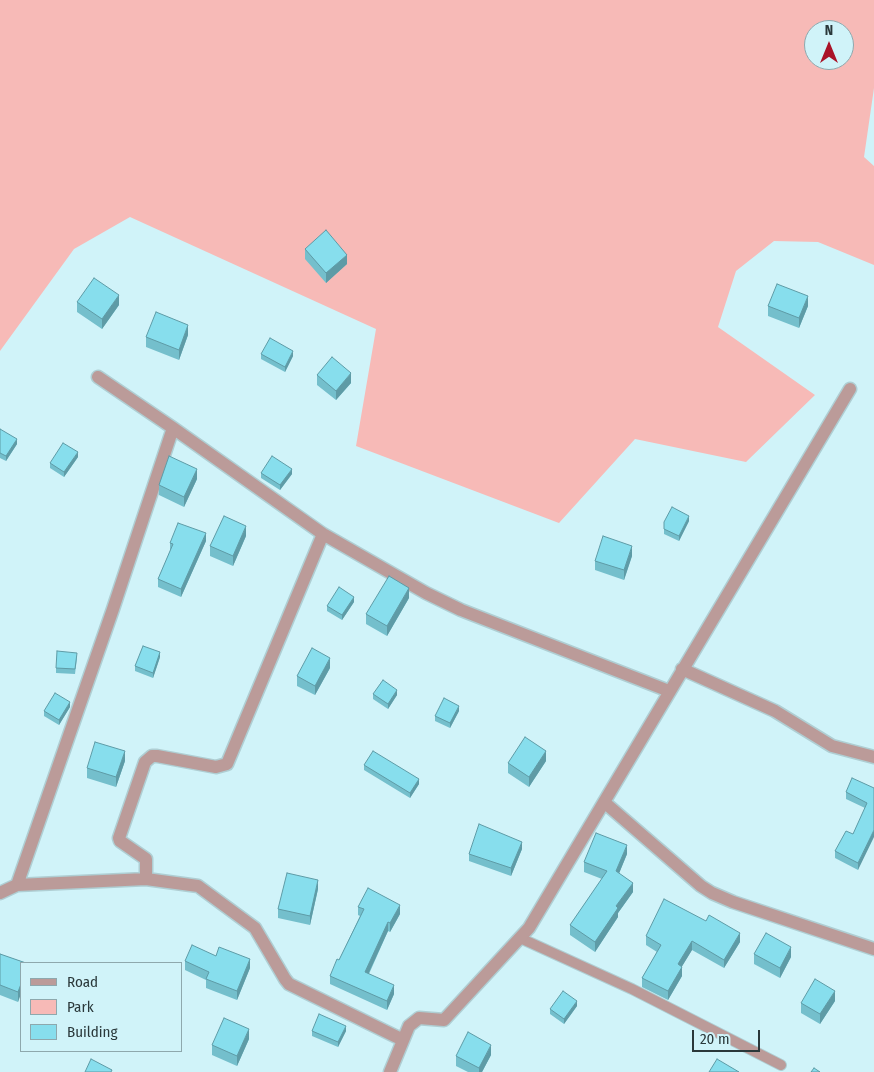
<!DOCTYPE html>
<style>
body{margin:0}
#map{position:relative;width:874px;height:1072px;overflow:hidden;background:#d0f3f9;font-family:"Fira Sans Condensed",sans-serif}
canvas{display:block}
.legend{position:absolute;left:20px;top:962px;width:162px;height:90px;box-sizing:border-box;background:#d0f3f9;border:1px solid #8ea8ad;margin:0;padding:6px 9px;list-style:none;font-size:15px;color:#2a383a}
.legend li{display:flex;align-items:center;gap:10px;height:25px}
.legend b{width:25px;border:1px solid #8ea8ad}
.north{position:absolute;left:804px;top:20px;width:50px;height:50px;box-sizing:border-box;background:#d0f3f9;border:1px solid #8ea8ad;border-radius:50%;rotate:0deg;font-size:14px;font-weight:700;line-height:20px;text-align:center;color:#2a383a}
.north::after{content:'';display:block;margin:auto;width:18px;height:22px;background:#a91328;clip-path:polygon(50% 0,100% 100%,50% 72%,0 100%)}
.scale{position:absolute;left:692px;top:1030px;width:68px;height:22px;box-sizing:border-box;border:2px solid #2a383a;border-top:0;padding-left:6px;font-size:15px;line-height:18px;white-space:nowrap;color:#2a383a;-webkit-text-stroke:4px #d0f3f9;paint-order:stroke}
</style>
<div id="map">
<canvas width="874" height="1072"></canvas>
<ul class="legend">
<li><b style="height:6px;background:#bb9b99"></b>Road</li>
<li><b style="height:14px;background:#f7bab7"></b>Park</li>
<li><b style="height:14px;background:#87deed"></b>Building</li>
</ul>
<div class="north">N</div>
<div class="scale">20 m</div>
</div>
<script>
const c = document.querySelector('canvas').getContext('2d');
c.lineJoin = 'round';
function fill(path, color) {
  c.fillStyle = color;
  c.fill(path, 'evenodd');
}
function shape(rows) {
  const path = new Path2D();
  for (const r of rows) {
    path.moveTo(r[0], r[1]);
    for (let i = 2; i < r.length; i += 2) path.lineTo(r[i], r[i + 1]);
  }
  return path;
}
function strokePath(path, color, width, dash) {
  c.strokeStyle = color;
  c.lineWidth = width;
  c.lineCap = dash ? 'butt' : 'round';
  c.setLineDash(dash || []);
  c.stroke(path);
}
fill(shape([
 [0,0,874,0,874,88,864,157,874,166,874,265,818,242,774,241,736,271,718,327,815,395,746,462,635,439,559,523,356,446,376,329,130,217,74,249,0,351],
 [814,30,844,30,844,60,814,60]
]), '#f7bab7');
const lane = shape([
 [520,938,632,989,781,1065]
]);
const street = shape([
 [98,377,173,428,323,534,426,593,461,610,669,691],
 [682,669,775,711,832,746,874,757],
 [604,802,701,886,712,893,733,902,874,949],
 [146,879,146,859,120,841,119,838,145,762,152,756,157,756,216,767,227,764,323,534],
 [17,885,113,609,173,428],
 [0,893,17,885,146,879,198,886,255,928,285,979,289,984,403,1040],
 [390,1072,409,1026,419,1018,444,1020,529,928,850,389]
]);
strokePath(lane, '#afced3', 12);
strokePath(street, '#afced3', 15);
strokePath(lane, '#bb9b99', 10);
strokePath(street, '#bb9b99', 12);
fill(shape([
 [305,249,347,264,326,283,305,259],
 [77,302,119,305,102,329,77,312],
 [768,306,808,306,799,328,768,316],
 [188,335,179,360,146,347,146,337],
 [261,354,293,356,285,372,261,359],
 [317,375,351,383,336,400,317,385],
 [0,429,17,444,6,461,0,458],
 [78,457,64,477,50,468,50,463],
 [261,473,292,474,280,490,261,478],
 [197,479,184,507,159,495,159,485],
 [689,521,679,541,664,534,664,522],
 [246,536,233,566,210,556,210,546],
 [206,541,181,597,158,587,158,579,170,551,170,543],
 [632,556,624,580,595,570,595,561],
 [409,598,387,636,366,624,366,614],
 [354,602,342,620,327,611,327,606],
 [160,657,153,678,135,671,135,666],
 [77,658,75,674,56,673,56,668],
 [330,668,315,695,297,686,297,676],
 [373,694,397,695,388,709,373,699],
 [70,707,59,725,44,716,44,711],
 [459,711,450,728,435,721,435,716],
 [125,761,116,787,87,778,87,768],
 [546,761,529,787,508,773,508,763],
 [364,765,419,784,410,798,364,770],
 [874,788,858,870,835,858,835,851,853,834,865,808,846,799,846,792],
 [522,849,511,876,469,861,469,854],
 [627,854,619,873,633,892,618,913,618,917,595,952,570,935,570,925,602,879,584,872,584,862],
 [318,889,310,925,278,918,278,909],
 [358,907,400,914,390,932,388,931,369,974,394,994,387,1010,330,984,330,976,339,960,360,916,358,915],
 [646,936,740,942,724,968,692,950,682,966,682,976,668,1000,642,987,642,978,657,952,646,945],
 [0,954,26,963,18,1002,0,995],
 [754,954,791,957,780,978,754,964],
 [216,956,250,968,237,1000,206,988,206,980,185,970,185,961],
 [835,1001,820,1024,801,1013,801,1003],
 [577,1006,564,1024,550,1014,550,1009],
 [312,1031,346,1031,338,1047,312,1036],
 [249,1039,237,1066,212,1055,212,1045],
 [491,1055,482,1072,468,1072,456,1066,456,1056]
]), '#74bfcc');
fill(shape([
 [347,255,347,264,326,283,326,273],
 [119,295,119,305,102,329,102,319],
 [808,296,808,306,799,328,799,318],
 [188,325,188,335,179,360,179,350],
 [293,351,293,356,285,372,285,367],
 [351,373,351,383,336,400,336,391],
 [17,439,17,444,6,461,6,456],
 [78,452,78,457,64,477,64,472],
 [197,469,197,479,184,507,184,497],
 [292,469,292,474,280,490,280,485],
 [689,516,689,521,679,541,679,536],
 [246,526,246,536,233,566,233,556],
 [206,533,206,541,181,597,181,589],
 [632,546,632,556,624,580,624,570],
 [409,588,409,598,387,636,387,626],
 [354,597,354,602,342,620,342,615],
 [160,652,160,657,153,678,153,673],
 [330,658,330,668,315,695,315,686],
 [397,690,397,695,388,709,388,704],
 [70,702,70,707,59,725,59,720],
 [459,706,459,711,450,728,450,723],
 [125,751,125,761,116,787,116,777],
 [546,751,546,761,529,787,529,777],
 [419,779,419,784,410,798,410,793],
 [874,830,874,837,858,870,858,863],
 [522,842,522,849,511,876,511,868],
 [627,845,627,854,616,881,616,871],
 [318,880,318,889,310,925,310,916],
 [633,883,633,892,618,913,618,917,595,952,595,942,616,906],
 [400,905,400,914,390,932,390,923],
 [388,922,388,931,365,981,365,972],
 [740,933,740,942,724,968,724,960],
 [692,941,692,950,678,973,678,964],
 [791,947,791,957,780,978,780,968],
 [250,959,250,968,237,1000,237,991],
 [682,967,682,976,668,1000,668,991],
 [21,984,21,994,18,1002,18,992],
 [394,985,394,994,387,1010,387,1001],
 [835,991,835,1001,820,1024,820,1014],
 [577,1001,577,1006,564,1024,564,1019],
 [346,1026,346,1031,338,1047,338,1042],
 [249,1029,249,1039,237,1066,237,1056],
 [491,1045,491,1055,482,1072,479,1072,479,1068]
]), '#5e9ba6');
const building = shape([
 [326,230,347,255,326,273,305,249,326,230],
 [94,278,119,295,102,319,77,302,94,278],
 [777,284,808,296,799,318,768,306,777,284],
 [156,312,188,325,179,350,146,337,156,312],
 [270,338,293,351,285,367,261,354,270,338],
 [332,357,351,373,336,391,317,375,332,357],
 [0,429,17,439,6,456,0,453,0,429],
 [63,443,78,452,64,472,50,463,63,443],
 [169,456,197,469,184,497,159,485,169,456],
 [272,456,292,469,280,485,261,473,272,456],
 [672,507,689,516,679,536,664,529,664,522,672,507],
 [224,516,246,526,233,556,210,546,224,516],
 [178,523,206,533,181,589,158,579,173,544,170,543,178,523],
 [603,536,632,546,624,570,595,561,603,536],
 [389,576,409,588,387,626,366,614,389,576],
 [339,587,354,597,342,615,327,606,339,587],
 [143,646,160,652,153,673,135,666,143,646],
 [312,648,330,658,315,686,297,676,312,648],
 [57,651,77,653,75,669,56,668,57,651],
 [383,680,397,690,388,704,373,694,383,680],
 [55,693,70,702,59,720,44,711,55,693],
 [444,698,459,706,450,723,435,716,444,698],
 [525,737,546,751,529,777,508,763,525,737],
 [95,742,125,751,116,777,87,768,95,742],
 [373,751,419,779,410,793,364,765,373,751],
 [852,778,874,788,874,830,858,863,835,851,846,831,853,834,867,803,846,792,852,778],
 [479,824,522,842,511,868,469,854,479,824],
 [596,833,627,845,616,871,633,883,616,906,618,908,595,942,570,925,607,871,584,862,596,833],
 [287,873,318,880,310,916,278,909,287,873],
 [368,888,400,905,390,923,388,922,365,972,394,985,387,1001,330,976,337,959,339,960,364,909,358,907,368,888],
 [664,899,706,921,709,915,740,933,724,960,692,941,678,964,682,967,668,991,642,978,661,945,646,936,664,899],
 [766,933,791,947,780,968,754,954,766,933],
 [192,945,216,956,219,947,250,959,237,991,206,979,209,972,185,961,192,945],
 [0,954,26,963,21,963,21,984,18,992,0,985,0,954],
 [815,979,835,991,820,1014,801,1003,815,979],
 [563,991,577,1001,564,1019,550,1009,563,991],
 [319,1014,346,1026,338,1042,312,1031,319,1014],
 [224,1018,249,1029,237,1056,212,1045,224,1018],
 [468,1032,491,1045,479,1068,456,1056,468,1032],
 [91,1059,112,1070,111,1072,85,1072,91,1059],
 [717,1059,739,1072,709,1072,717,1059],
 [814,1068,820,1072,811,1072,814,1068]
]);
fill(building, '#87deed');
strokePath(building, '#5e9ba6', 1);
</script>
